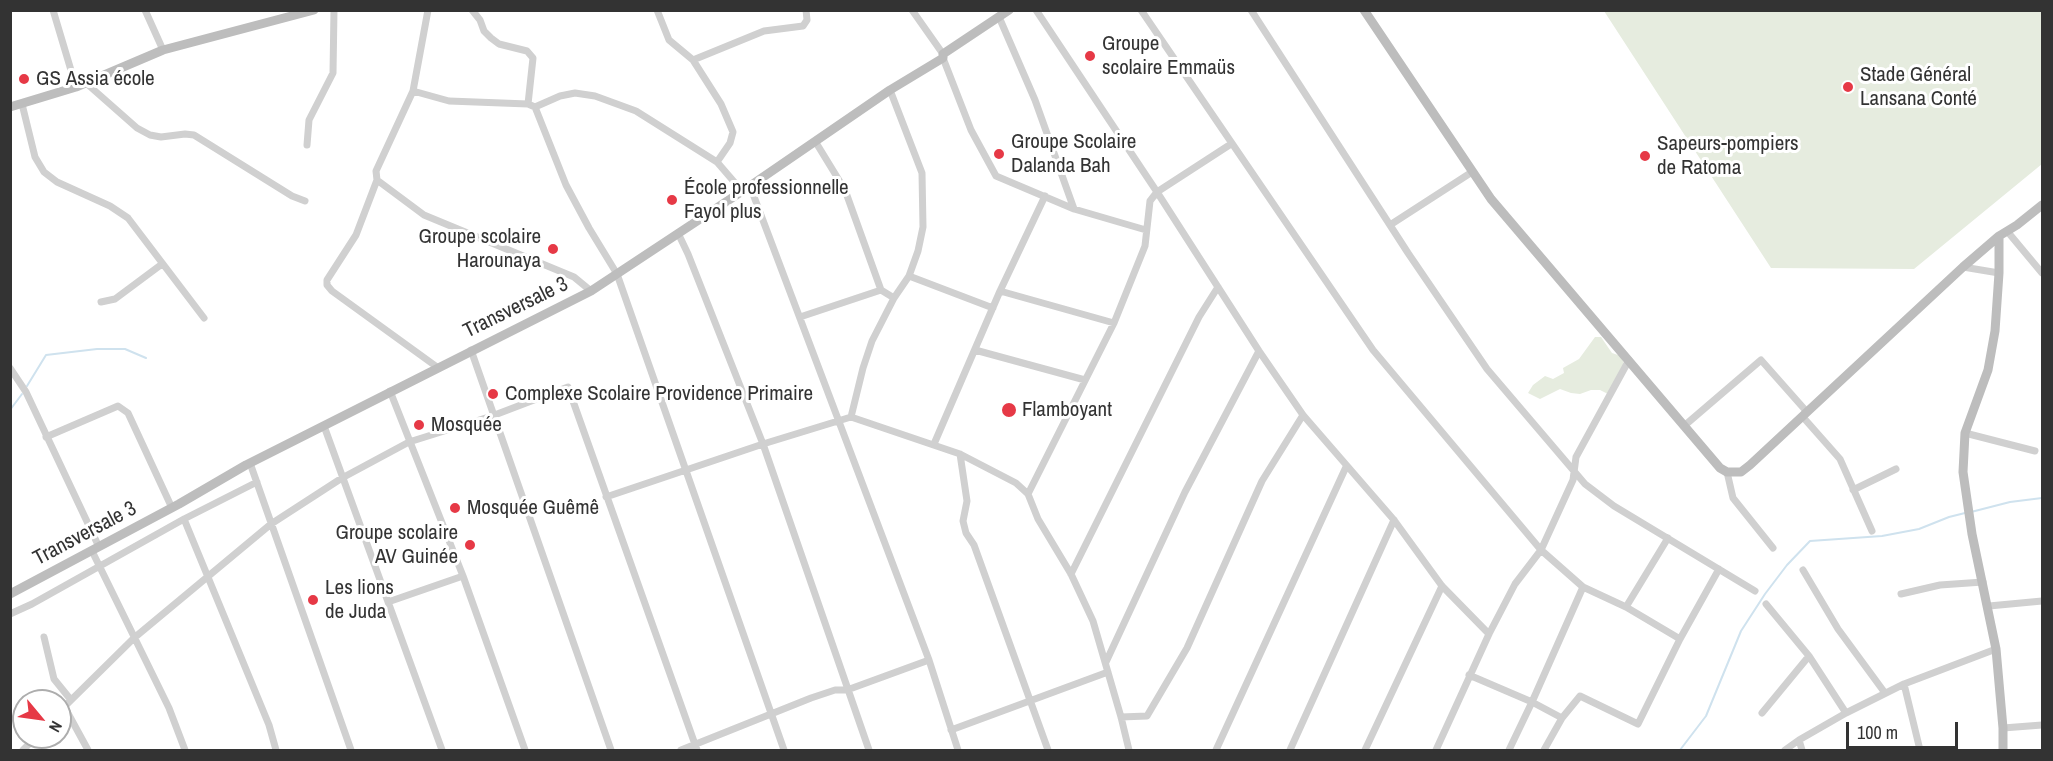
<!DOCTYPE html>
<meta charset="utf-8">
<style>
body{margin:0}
#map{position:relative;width:2053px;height:761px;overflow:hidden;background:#fff;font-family:"Archivo Narrow",sans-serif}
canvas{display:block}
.frame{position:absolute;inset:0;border:12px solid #333;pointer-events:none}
.north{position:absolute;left:12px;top:689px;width:60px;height:60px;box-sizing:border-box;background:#fff;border:2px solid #adadad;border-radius:50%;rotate:119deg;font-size:16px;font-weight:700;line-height:24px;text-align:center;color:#333}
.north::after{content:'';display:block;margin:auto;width:21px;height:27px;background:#e63946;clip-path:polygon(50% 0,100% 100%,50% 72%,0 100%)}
.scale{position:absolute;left:1846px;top:722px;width:112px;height:27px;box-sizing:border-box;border:3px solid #333;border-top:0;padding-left:8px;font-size:18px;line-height:21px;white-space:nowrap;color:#333;-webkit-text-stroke:4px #fff;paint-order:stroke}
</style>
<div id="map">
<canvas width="2053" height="761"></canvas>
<div class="frame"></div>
<div class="north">N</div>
<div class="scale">100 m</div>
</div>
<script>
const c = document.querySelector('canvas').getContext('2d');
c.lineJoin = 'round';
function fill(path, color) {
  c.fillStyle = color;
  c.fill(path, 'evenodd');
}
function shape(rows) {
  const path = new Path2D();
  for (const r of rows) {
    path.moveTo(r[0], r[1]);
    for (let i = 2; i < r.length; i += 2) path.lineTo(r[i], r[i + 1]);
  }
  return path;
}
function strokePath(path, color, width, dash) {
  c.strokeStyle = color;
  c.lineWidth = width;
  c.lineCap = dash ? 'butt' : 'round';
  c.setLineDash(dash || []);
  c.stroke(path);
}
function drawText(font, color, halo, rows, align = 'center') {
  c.font = font + ' "Archivo Narrow",sans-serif';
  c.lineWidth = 6;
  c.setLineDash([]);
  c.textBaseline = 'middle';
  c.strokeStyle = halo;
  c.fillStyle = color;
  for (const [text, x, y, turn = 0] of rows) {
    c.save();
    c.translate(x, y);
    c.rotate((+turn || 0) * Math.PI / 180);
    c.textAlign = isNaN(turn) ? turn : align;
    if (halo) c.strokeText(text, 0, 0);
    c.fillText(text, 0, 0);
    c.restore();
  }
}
fill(shape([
 [1604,11,2042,11,2042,164,1914,269,1771,268],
 [1595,337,1601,337,1612,353,1621,356,1626,369,1610,395,1600,390,1591,390,1580,394,1571,393,1560,389,1540,399,1528,393,1533,385,1545,376,1553,379,1564,373,1563,368,1579,359]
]), '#e6ecdf');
strokePath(shape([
 [27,386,46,355,97,349,125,349,146,358],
 [10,410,22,394],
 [1971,512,2010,502,2042,498],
 [1680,750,1706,716,1741,631,1765,594,1787,565,1810,541,1882,536,1919,529,1949,517,1965,513]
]), '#cfe2ee', 2);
strokePath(shape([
 [53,10,76,87],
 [145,10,163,50],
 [428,10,413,91,376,171,377,180,424,215,574,277,591,291],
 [472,10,480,20,484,31,491,38,499,44,527,51,533,58,528,104],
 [657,10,669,40,693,60,721,104,733,132,730,143,717,162],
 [912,10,943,54],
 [1036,10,1157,192,1259,351,1303,415,1394,520,1442,586,1489,634],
 [1141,10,1373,350,1541,550,1583,587,1626,607,1680,639],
 [1251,10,1408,253,1487,369,1585,484,1614,506,1755,591],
 [999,17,1035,100,1074,209],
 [943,58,971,130,996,176,1074,209,1146,230],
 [693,60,764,31,803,26,807,20,806,10],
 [86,83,137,128,150,135,161,137,185,134,194,135,292,196,305,201],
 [413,91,449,101,528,104,535,107,560,96,575,93,595,96,636,111,717,162,742,191],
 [22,104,35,157,44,172,57,182,110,206,128,218,204,318],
 [535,107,566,185,589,228,617,274,784,750],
 [815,141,845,190,881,290],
 [307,145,309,120,333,73,334,10],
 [377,180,356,235,327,280,327,285,332,291,437,367],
 [750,186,929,660,958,750],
 [1390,225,1472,172],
 [2007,231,2042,273],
 [678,233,688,254,763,444,869,750],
 [1963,267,1999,273],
 [909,276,993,308],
 [1000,291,1114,323],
 [101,302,115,299,162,264],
 [800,317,881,290,894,298],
 [471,350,611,750],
 [975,350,1085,380],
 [10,368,26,392,99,547],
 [390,391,463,576,525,750],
 [1802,416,1840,459,1872,531],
 [851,417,863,368,872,341,894,298,909,276,918,251,923,227,922,173,890,90],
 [324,426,442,750],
 [1684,426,1761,360,1807,412],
 [1965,433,2035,451],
 [46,437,118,406,128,413,172,508],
 [934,444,1000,291,1045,196],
 [960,454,967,501,963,521,966,533,974,545,1048,750],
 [250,463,351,750],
 [1727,472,1733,498,1773,548],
 [1853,490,1896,469],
 [1028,494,1114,323,1145,246,1150,201,1157,192,1231,144],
 [606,497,763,444,851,417,960,454,1016,483,1028,494,1038,519,1071,574,1093,621,1121,717,1129,750],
 [184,519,269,725,276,750],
 [92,551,169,708,185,750],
 [1803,570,1838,629,1885,693],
 [1071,574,1199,317,1218,287],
 [1901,594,1940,585,1983,582],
 [388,602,463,576],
 [1766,604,1809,656,1846,713],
 [1989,606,2042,601],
 [1626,607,1668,538],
 [10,614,32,604,184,519,257,482],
 [44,637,54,679,71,700],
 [1106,662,1185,492,1259,351],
 [1469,675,1532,702,1562,718],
 [1904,684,1920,750],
 [64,706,88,750],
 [60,711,134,638,271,524,342,478,409,442,492,416,568,387,697,750],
 [1762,713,1809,656],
 [1121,717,1147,716,1187,648,1262,481,1303,415],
 [2003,728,2042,725],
 [951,730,1108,672],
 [1799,740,1802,750],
 [23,750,36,737],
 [681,750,811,698,835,690,847,690,929,660],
 [1216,750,1346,467],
 [1290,750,1394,520],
 [1365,750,1442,586],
 [1436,750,1489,634,1515,584,1541,550,1573,480,1576,457,1629,360],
 [1509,750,1532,702,1583,587],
 [1544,750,1562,718,1580,696,1638,724,1680,639,1719,569],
 [1785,750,1799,740,1846,713,1904,684,1996,649]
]), '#d0d0d0', 7);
strokePath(shape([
 [1364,10,1491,199,1720,468,1727,472,1741,472,1750,465,1963,267,1999,236,2017,225,2042,205],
 [10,107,76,87,163,50,314,10],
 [1999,236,1999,273,1995,331,1988,370,1965,433,1963,472,1972,534,1996,649,2003,728,2003,750],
 [10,594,179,504,246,465,591,291,750,186,890,90,943,58,943,54,1009,10]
]), '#bdbdbd', 9);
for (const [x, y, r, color] of [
 [1090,56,6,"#e63946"],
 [24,79,6,"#e63946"],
 [1848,87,6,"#e63946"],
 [999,154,6,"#e63946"],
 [1645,156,6,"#e63946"],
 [672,200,6,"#e63946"],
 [553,249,6,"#e63946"],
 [493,394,6,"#e63946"],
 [1009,410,8,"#e63946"],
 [419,425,6,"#e63946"],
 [455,508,6,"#e63946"],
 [470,545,6,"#e63946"],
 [313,600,6,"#e63946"]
]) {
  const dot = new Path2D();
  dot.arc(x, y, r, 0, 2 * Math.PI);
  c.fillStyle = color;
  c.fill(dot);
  strokePath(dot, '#fff', 2);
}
drawText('21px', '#333', '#fff', [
 ["Groupe",1102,44],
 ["scolaire Emmaüs",1102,68],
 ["Stade Général",1860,75],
 ["Lansana Conté",1860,99],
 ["GS Assia école",36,79],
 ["Groupe Scolaire",1011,142],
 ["Dalanda Bah",1011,166],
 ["Sapeurs-pompiers",1657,144],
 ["de Ratoma",1657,168],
 ["École professionnelle",684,188],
 ["Fayol plus",684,212],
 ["Groupe scolaire",541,237,"right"],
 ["Harounaya",541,261,"right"],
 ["Complexe Scolaire Providence Primaire",505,394],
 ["Flamboyant",1022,410],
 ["Mosquée",431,425],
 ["Mosquée Guêmê",467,508],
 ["Groupe scolaire",458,533,"right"],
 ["AV Guinée",458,557,"right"],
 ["Les lions",325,588],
 ["de Juda",325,612]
], 'left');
drawText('21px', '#333', '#fff', [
 ["Transversale 3",516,308,-26],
 ["Transversale 3",85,534,-28]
]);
</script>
